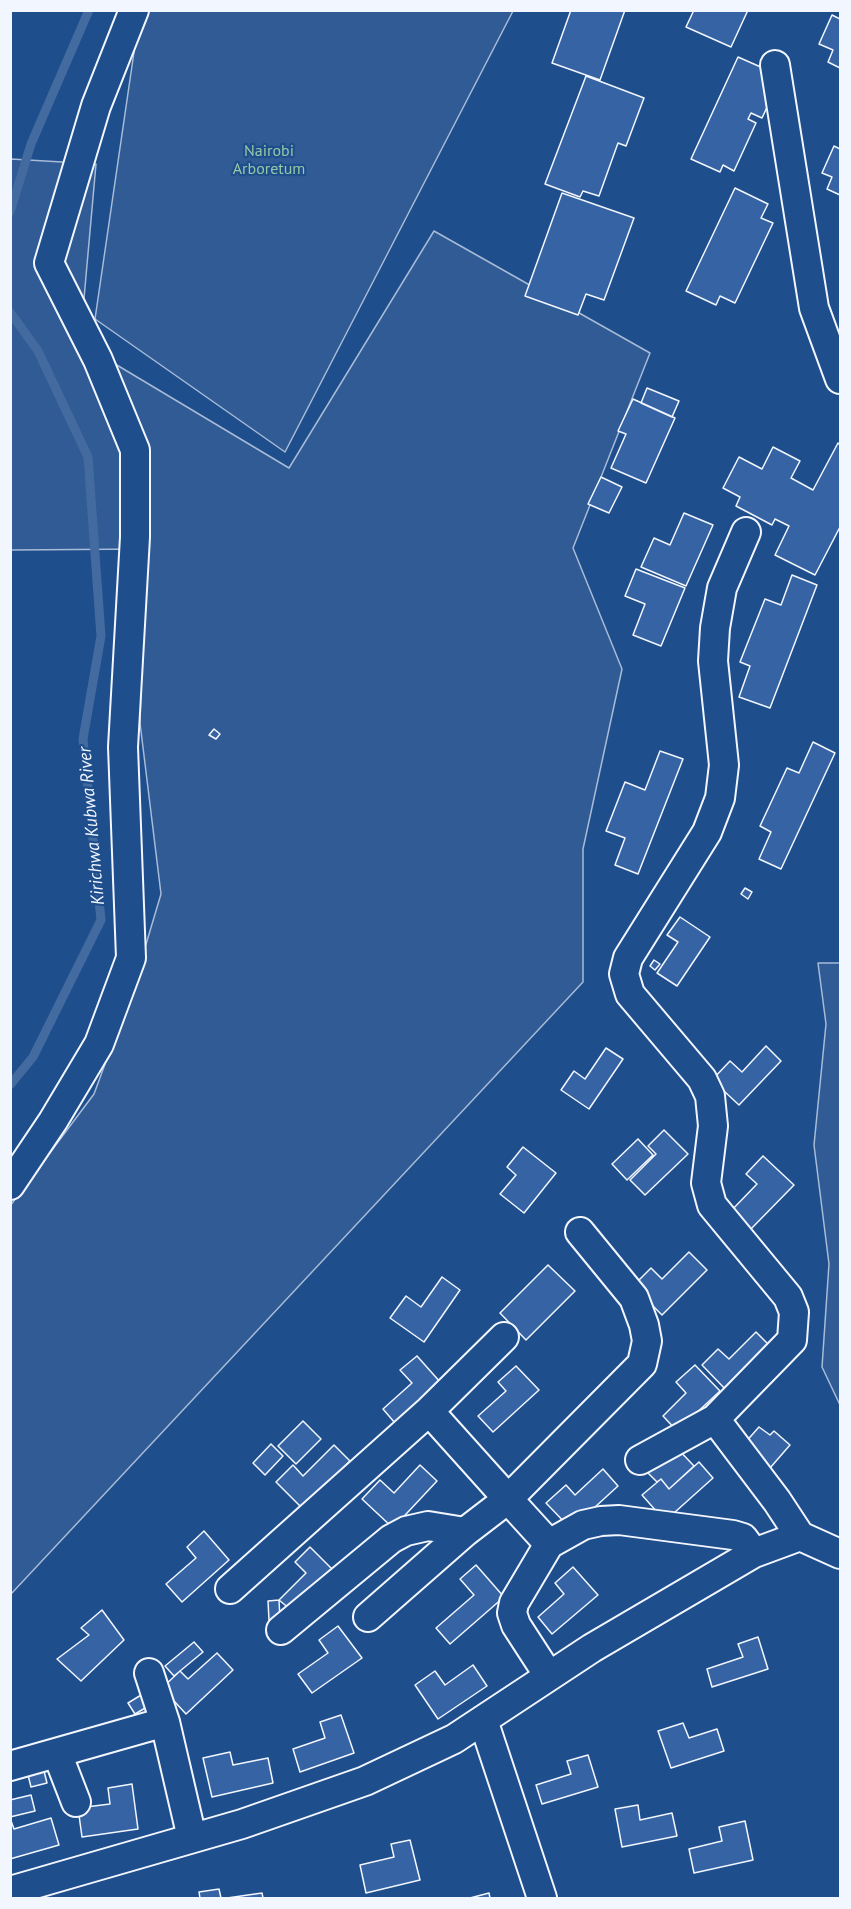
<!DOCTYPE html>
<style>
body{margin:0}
#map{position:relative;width:851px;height:1909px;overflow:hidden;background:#1f4e8c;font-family:"PT Sans",sans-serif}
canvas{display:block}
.frame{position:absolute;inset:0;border:12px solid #f2f6ff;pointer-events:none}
</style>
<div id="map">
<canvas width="851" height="1909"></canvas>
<div class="frame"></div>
</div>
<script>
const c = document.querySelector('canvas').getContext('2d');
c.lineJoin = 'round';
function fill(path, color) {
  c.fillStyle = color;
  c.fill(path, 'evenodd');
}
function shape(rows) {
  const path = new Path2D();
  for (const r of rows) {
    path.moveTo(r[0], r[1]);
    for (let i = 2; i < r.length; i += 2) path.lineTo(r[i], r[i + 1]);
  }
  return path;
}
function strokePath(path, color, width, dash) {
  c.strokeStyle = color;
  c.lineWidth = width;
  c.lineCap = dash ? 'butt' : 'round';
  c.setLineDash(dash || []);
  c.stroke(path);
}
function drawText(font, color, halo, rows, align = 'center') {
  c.font = font + ' "PT Sans",sans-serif';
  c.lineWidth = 4.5;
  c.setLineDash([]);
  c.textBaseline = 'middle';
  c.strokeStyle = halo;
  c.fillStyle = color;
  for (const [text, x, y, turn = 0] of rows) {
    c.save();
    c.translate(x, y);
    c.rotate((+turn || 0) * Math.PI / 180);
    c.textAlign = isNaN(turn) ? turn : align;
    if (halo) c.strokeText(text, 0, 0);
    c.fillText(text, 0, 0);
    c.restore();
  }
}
const built = shape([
 [140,11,513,11,285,452,95,319,140,11],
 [11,159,96,164,80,343,289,468,434,231,650,353,573,548,622,669,583,849,583,982,11,1594,10,1206,94,1094,133,988,161,894,140,723,145,549,11,550,11,159],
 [818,963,840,963,840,1405,822,1367,829,1264,814,1145,826,1024,818,963]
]);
fill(built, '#305b95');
strokePath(built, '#a8bbd7', 1.5);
strokePath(shape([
 [10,212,31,144,89,10],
 [10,312,38,351,88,457,101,636,83,739,101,920,33,1057,10,1085]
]), '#446ba0', 9);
const building = shape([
 [571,10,625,10,600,80,552,63,571,10],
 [694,10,748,10,731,47,686,27,694,10],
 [832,15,840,19,840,68,828,62,833,50,819,44,832,15],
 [738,57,772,72,775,90,762,118,751,113,748,119,756,123,734,171,723,165,720,172,691,159,738,57],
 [586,76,644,98,626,146,618,143,599,196,583,191,580,197,545,184,586,76],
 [834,146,840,149,840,195,827,189,832,177,822,173,834,146],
 [735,188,768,204,761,218,773,223,735,303,720,296,716,305,686,291,735,188],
 [562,193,634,218,604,300,586,294,578,315,525,296,562,193],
 [647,388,679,401,672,417,641,403,647,388],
 [633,399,675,418,646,483,611,468,626,434,618,431,633,399],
 [838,443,840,445,840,527,815,575,775,555,789,526,775,519,772,525,736,506,740,497,723,488,739,457,762,469,773,447,800,461,791,478,813,490,838,443],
 [601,477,622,487,609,513,588,504,601,477],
 [684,513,713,525,686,586,641,567,654,538,670,545,684,513],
 [636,569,685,588,661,646,633,635,645,604,625,596,636,569],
 [792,575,817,585,770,708,739,697,750,666,740,662,765,599,781,605,792,575],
 [214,729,220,734,216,739,209,735,214,729],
 [813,742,835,753,781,869,759,859,771,832,760,826,787,768,799,773,813,742],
 [660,751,683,759,638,874,615,865,625,838,606,831,625,782,645,790,660,751],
 [745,888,752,892,748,899,741,894,745,888],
 [680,917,710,937,677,986,657,973,678,942,667,935,680,917],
 [654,960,660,964,655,970,650,966,654,960],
 [766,1046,781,1061,739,1105,712,1080,730,1061,742,1072,766,1046],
 [606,1048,623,1059,589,1109,561,1090,574,1071,585,1079,606,1048],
 [664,1130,688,1154,645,1195,630,1180,656,1154,648,1146,664,1130],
 [638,1139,653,1155,627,1180,612,1164,638,1139],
 [523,1147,556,1173,524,1213,500,1194,516,1175,507,1167,523,1147],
 [763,1156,794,1185,748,1232,729,1213,757,1184,746,1174,763,1156],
 [689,1252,707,1270,662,1315,633,1286,651,1268,662,1279,689,1252],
 [548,1265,575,1291,526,1340,500,1313,548,1265],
 [442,1277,460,1290,424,1342,390,1318,406,1296,421,1307,442,1277],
 [756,1332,771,1347,727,1391,702,1365,718,1349,729,1359,756,1332],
 [417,1356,441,1383,395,1423,383,1409,412,1383,400,1370,417,1356],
 [695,1365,720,1391,677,1431,663,1416,686,1393,676,1382,695,1365],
 [516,1366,539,1390,493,1432,478,1416,506,1391,498,1382,516,1366],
 [303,1421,321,1439,296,1464,278,1446,303,1421],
 [759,1427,770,1435,774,1431,790,1445,770,1468,743,1445,759,1427],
 [271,1444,283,1456,265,1475,253,1463,271,1444],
 [334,1445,350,1461,303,1509,276,1482,293,1465,303,1476,334,1445],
 [676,1447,694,1466,669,1489,661,1479,657,1482,648,1473,676,1447],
 [699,1462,713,1478,665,1521,642,1495,661,1479,669,1489,699,1462],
 [420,1465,437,1481,393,1528,362,1499,380,1480,394,1493,420,1465],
 [603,1469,618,1486,571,1529,546,1503,566,1485,575,1495,603,1469],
 [204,1531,229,1560,182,1602,166,1584,196,1558,187,1547,204,1531],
 [310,1547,337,1574,296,1614,279,1600,306,1573,295,1562,310,1547],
 [476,1565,504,1597,450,1644,436,1628,474,1595,460,1579,476,1565],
 [573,1567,598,1595,552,1634,538,1617,564,1594,555,1583,573,1567],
 [279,1600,280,1619,269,1620,268,1601,279,1600],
 [102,1610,124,1640,81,1681,57,1659,89,1635,81,1628,102,1610],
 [338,1626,362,1658,312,1693,298,1674,328,1653,319,1640,338,1626],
 [758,1637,768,1669,712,1687,707,1669,743,1657,738,1644,758,1637],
 [194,1642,203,1652,174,1676,165,1666,194,1642],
 [217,1653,233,1670,186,1714,162,1688,180,1671,188,1679,217,1653],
 [473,1665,487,1686,438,1719,415,1685,435,1671,445,1685,473,1665],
 [146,1692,152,1704,135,1714,128,1703,146,1692],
 [341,1715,354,1753,300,1772,293,1749,325,1738,320,1722,341,1715],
 [683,1723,689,1738,717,1729,724,1751,671,1768,658,1731,683,1723],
 [230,1752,233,1765,268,1758,273,1783,212,1797,203,1758,230,1752],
 [588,1755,598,1787,542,1804,536,1785,571,1774,567,1761,588,1755],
 [44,1771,47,1783,31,1787,28,1775,44,1771],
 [132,1784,138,1829,82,1837,78,1808,110,1804,108,1788,132,1784],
 [31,1795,35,1811,10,1817,10,1800,31,1795],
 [638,1805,640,1820,672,1813,677,1836,622,1847,615,1809,638,1805],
 [10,1818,14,1829,51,1818,59,1845,10,1859,10,1818],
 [745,1821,753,1860,694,1873,689,1849,722,1841,719,1827,745,1821],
 [410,1840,420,1880,366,1893,360,1865,394,1857,391,1844,410,1840],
 [219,1889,221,1898,200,1898,199,1892,219,1889],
 [262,1893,263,1898,227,1898,262,1893],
 [489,1893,490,1898,470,1898,489,1893]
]);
fill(building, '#3563a3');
strokePath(building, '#f2f6ff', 1.5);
const street = shape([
 [775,65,814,308,840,379],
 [746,532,722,588,715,628,713,661,724,765,720,798,707,832,628,958,624,974,630,994,702,1079,710,1096,713,1126,706,1183,712,1205,788,1297,794,1312,792,1340,715,1419,777,1501,800,1536],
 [10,1185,53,1121,99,1044,131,958,123,747,135,537,135,450,98,360,49,263,96,106,134,10],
 [640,1460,715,1419],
 [549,1544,508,1499,642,1364,647,1341,644,1325,634,1298,580,1232],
 [230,1589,429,1411,504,1337],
 [368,1617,465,1532,508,1499,429,1411],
 [281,1630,391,1539,406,1531,428,1526,465,1532],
 [549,1676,516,1625,512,1613,514,1603,549,1544,583,1525,601,1521,619,1520,733,1535,743,1538,754,1553],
 [483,1720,542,1898],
 [165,1722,192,1838],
 [57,1753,76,1802],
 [10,1766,165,1722,149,1673],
 [10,1891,242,1824,365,1781,454,1739,592,1648,754,1553,800,1536,840,1554]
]);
strokePath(street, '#f2f6ff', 32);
strokePath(street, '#1f4e8c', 28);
drawText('16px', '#97c8a6', '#1f4e8c', [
 ["Nairobi",269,151],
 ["Arboretum",269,169]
]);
drawText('italic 18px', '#f2f6ff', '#1f4e8c', [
 ["Kirichwa Kubwa River",92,826,-95]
]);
</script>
